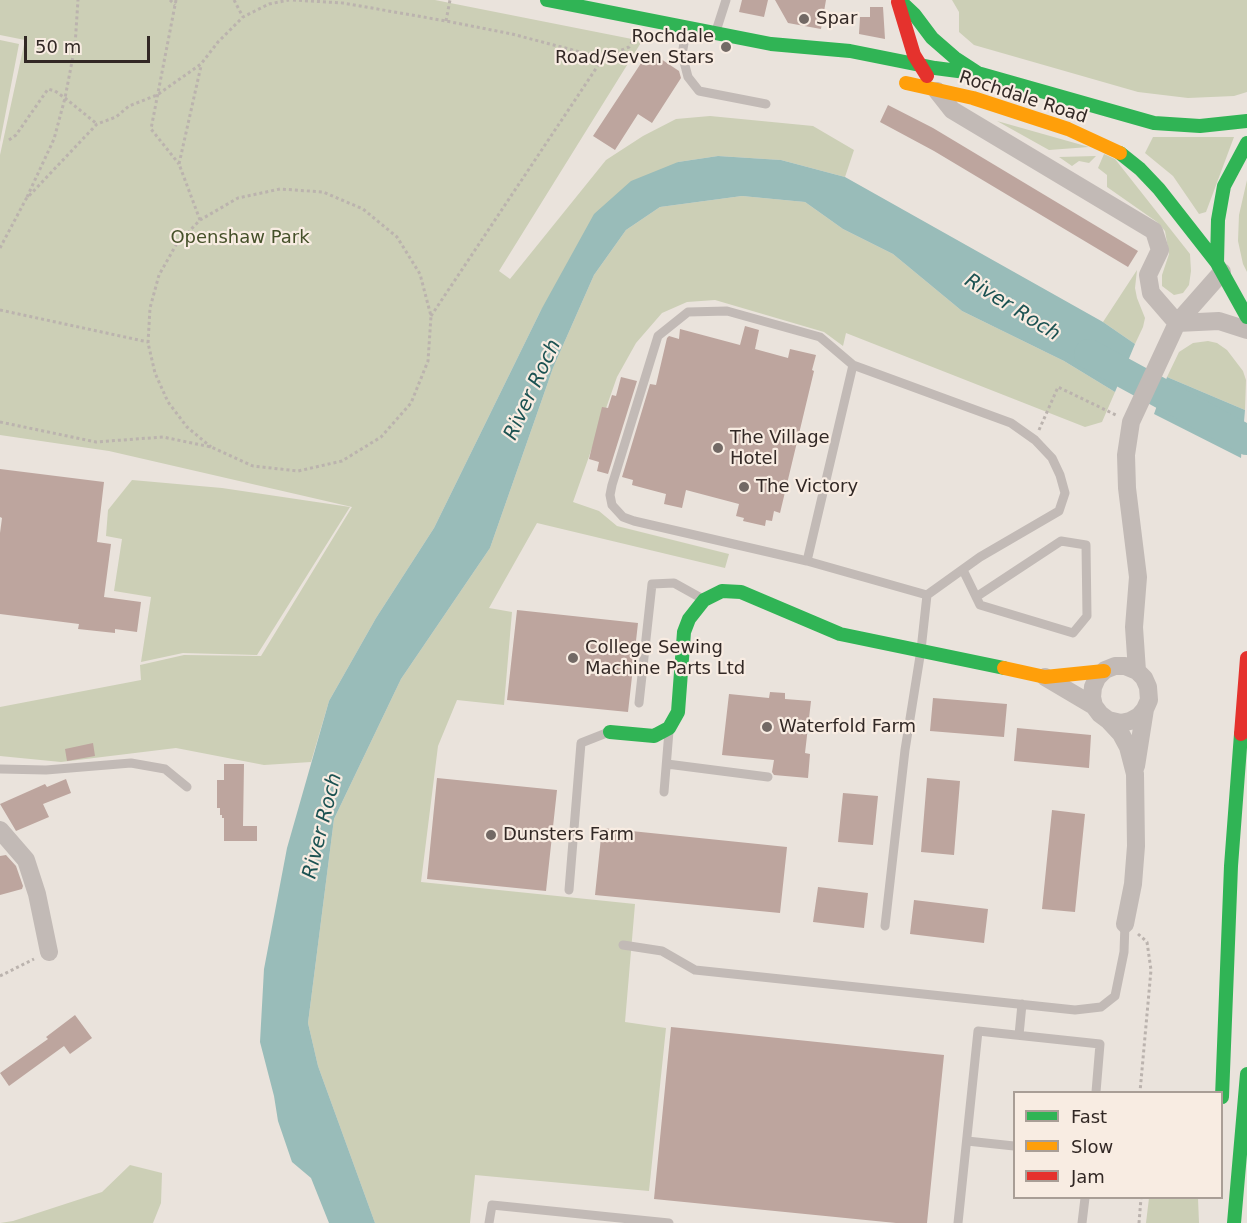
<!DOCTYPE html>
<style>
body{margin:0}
#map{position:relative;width:1247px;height:1223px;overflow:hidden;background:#eae3dc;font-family:"DejaVu Sans",sans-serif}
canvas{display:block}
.legend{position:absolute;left:1013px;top:1091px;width:210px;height:108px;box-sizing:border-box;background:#f8ece2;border:2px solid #a99e96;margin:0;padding:8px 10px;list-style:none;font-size:18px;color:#322825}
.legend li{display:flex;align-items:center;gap:12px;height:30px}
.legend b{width:30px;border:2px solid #a99e96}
.scale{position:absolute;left:24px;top:36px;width:126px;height:27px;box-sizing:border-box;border:3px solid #322825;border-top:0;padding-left:8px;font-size:18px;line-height:21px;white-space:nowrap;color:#322825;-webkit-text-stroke:4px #f8ece2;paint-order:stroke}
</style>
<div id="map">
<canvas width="1247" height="1223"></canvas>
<ul class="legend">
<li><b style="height:8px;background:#30b455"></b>Fast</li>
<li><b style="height:8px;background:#ff9f0a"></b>Slow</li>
<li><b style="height:8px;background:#e5322d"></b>Jam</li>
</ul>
<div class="scale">50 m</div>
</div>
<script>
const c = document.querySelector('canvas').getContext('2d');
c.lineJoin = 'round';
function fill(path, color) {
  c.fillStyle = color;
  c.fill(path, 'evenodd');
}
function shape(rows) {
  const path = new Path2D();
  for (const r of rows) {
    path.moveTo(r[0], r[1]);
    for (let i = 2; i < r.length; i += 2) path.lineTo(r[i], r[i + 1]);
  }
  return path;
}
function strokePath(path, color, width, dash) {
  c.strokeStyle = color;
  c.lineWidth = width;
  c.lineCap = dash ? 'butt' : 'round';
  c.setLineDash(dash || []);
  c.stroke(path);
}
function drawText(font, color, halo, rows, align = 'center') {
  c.font = font + ' "DejaVu Sans",sans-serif';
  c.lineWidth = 4.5;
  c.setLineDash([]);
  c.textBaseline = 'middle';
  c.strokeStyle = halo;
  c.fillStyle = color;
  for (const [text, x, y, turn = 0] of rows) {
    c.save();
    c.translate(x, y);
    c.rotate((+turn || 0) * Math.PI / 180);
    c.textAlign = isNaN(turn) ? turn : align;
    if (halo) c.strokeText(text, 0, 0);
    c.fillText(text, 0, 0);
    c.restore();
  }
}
fill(shape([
 [0,0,435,0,642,41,499,271,510,279,606,160,643,136,676,119,710,116,813,126,854,150,845,177,781,160,718,156,678,162,541,310,434,528,376,618,329,701,311,762,264,765,176,748,61,762,0,756,0,707,141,680,140,665,184,655,261,656,352,507,109,451,0,435,0,155,25,40,0,35],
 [952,0,1247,0,1247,92,1234,96,1188,98,1138,92,974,45,959,32,959,12],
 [0,40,19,44,0,142],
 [997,121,1089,147,1049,150],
 [1153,137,1234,137,1206,212,1199,214,1173,176,1145,153],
 [1104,154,1115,159,1190,254,1191,271,1189,285,1183,293,1174,295,1162,286,1162,275,1169,254,1165,231,1157,222,1107,187,1107,175,1098,168],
 [1096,156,1089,163,1079,161,1072,166,1059,157],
 [1247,180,1247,272,1243,264,1238,241,1239,215],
 [742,196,805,202,843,229,893,254,962,311,1064,361,1115,392,1102,422,1085,427,846,333,843,346,824,332,715,300,687,302,662,313,636,343,617,377,573,502,599,511,617,526,729,554,725,568,537,523,489,608,512,612,504,705,457,700,438,746,421,882,635,904,625,1022,666,1028,649,1191,475,1175,470,1223,375,1223,318,1066,308,1023,334,819,401,679,490,548,553,368,594,275,626,230,660,207],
 [1137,270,1135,288,1137,298,1145,318,1143,327,1135,344,1103,322],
 [1208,341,1217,343,1227,350,1243,371,1246,380,1245,410,1167,377,1179,352,1193,343],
 [132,480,222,488,350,507,257,655,183,653,141,662,151,597,114,591,122,539,106,536,108,510],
 [130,1165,162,1173,161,1203,153,1223,0,1223,13,1221,102,1192],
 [1149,1198,1198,1198,1199,1223,1146,1223]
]), '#cccfb6');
fill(shape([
 [718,156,781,160,845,177,1103,322,1135,344,1115,392,1064,361,962,311,893,254,843,229,805,202,742,196,660,207,626,230,594,275,553,368,490,548,401,679,334,819,308,1023,318,1066,375,1223,329,1223,311,1178,292,1162,278,1121,274,1096,260,1042,264,969,287,848,329,701,376,618,434,528,541,310,594,214,631,181,678,162],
 [1167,377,1245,410,1241,458,1154,414]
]), '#99bcb9');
strokePath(shape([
 [1089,354,1247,440]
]), '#99bcb9', 30);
fill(shape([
 [742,0,768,0,764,17,739,12],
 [775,0,826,0,821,29,788,23],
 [870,7,883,7,885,39,859,34,860,17,870,17],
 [649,51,679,71,681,78,652,123,638,114,615,150,593,136],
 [888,105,933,128,1138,251,1128,267,934,151,880,122],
 [745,326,759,330,755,349,788,358,790,349,816,355,812,370,814,371,780,513,774,511,772,521,766,520,765,526,743,521,744,518,736,516,739,504,686,490,682,508,664,504,666,494,632,485,633,480,622,477,650,384,656,385,667,338,669,336,679,339,680,329,740,345],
 [621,377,637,381,608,474,597,471,599,462,589,459,602,407,608,408,612,395,616,396],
 [0,469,104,482,97,542,111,544,104,597,141,602,137,632,115,629,115,633,78,629,79,624,0,614,0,533,2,518,0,517],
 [517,610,638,623,628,712,507,700],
 [770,692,785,693,785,699,811,701,805,753,810,754,808,778,774,775,772,772,774,760,722,755,729,694,769,698],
 [933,698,1007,704,1004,737,930,731],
 [1017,728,1091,735,1089,768,1014,761],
 [93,743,95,756,67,761,65,749],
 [224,764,244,764,243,826,257,826,257,841,224,841,224,818,222,818,222,815,220,815,220,808,217,808,217,780,224,780],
 [437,778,557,790,546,891,427,879],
 [927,778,960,781,954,855,921,852],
 [66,779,71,793,43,804,49,817,16,831,0,804,45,784,47,787],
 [843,793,878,796,873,845,838,842],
 [1052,810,1085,814,1075,912,1042,909],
 [602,828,787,847,780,913,595,895],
 [6,855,16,866,23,886,22,889,0,895,0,856],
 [818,887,868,893,864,928,813,922],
 [914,900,988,909,984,943,910,934],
 [75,1015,92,1038,70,1054,64,1046,9,1086,0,1073,48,1039,46,1037],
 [671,1027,944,1055,927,1223,896,1223,654,1199]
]), '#bda59e');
strokePath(shape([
 [170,0,175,5],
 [176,0,151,129,179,164],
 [234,0,243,17],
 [293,0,343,3,446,21,512,34,603,58],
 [446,21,450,0],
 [9,140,16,135,48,89,55,91,65,98,97,124],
 [27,197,54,139,65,98,75,46,78,0],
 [200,220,179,164,201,66],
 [0,248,26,199,97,124,116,117,129,106,157,95,201,64,218,42,243,17,269,4,289,0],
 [0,310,148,342],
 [431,316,603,58,629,47,633,40],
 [0,422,96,442,163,437,211,447,253,466,298,471,342,461,381,437,411,403,428,361,431,316,420,274,397,237,363,209,323,192,280,189,238,198,200,220,176,245,159,275,150,308,148,343,155,373,168,402,187,427,211,447],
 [1039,430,1058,387,1118,416],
 [1138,934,1147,942,1151,970,1140,1092],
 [0,976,34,959],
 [1139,1223,1141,1198]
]), '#bbb3ae', 3, [3, 3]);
strokePath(shape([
 [717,28,726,0],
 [686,33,682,54,688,77,699,91,766,104],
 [807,561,634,521,623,517,612,505,610,495,612,485,658,336,688,312,727,311,820,337,853,365],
 [963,570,980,605,1073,633,1087,616,1086,545,1061,541,976,597],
 [639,703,652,584,674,583,701,598],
 [667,764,768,777],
 [0,769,46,770,131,763,165,769,187,787],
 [664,792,669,731],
 [569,890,581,743,609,732],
 [885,926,905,750,921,650,927,595,807,561,853,365,1011,423,1035,440,1052,458,1060,475,1065,493,1059,511,980,557,927,595],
 [623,945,662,951,695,970,1075,1010,1101,1007,1115,996,1124,952,1125,924],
 [1019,1035,1022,1004],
 [967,1141,1014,1146],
 [489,1223,492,1205,669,1223],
 [958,1223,978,1031,1100,1044,1096,1092],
 [1082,1223,1085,1198]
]), '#c2bab6', 9);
strokePath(shape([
 [937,91,952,110,1154,231,1160,250,1148,275,1151,293,1177,323],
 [1177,323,1219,321,1247,330],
 [1137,671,1125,666,1115,666,1105,670,1097,678,1093,687,1092,697,1094,706,1100,714,1108,720,1121,723,1130,721,1139,716,1145,709,1149,700,1148,687,1144,678,1137,671,1134,627,1138,577,1127,488,1126,455,1131,422,1177,323,1222,272],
 [1045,677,1094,706],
 [1108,720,1121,734,1128,747,1135,774,1136,846,1133,884,1125,924],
 [1136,766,1145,709],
 [0,830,26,860,37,894,49,952]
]), '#c2bab6', 18);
strokePath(shape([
 [547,0,771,44,850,51,935,68,981,74,1154,123,1200,126,1247,121],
 [899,0,914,14,932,38,955,58,978,73],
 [1247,143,1224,186,1218,220,1217,263,1247,317],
 [1120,153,1140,169,1159,189,1217,263],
 [610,732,654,736,669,728,678,712,684,632,689,619,704,600,722,591,741,592,840,634,1004,668],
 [1222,1097,1231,866,1241,734],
 [1234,1223,1247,1074]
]), '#30b455', 14);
strokePath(shape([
 [906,83,973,98,1068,129,1120,153],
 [1004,668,1045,677,1104,671]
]), '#ff9f0a', 14);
strokePath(shape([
 [898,2,914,55,927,76],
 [1241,734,1247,658]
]), '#e5322d', 14);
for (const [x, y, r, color] of [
 [804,19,6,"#726965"],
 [726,47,6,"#726965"],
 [718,448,6,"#726965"],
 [744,487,6,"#726965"],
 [573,658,6,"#726965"],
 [767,727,6,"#726965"],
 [491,835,6,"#726965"]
]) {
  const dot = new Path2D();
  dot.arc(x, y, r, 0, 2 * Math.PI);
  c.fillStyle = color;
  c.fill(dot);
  strokePath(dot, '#f8ece2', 2);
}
drawText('18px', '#322825', '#f8ece2', [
 ["Spar",816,19],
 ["Rochdale",714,37,"right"],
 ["Road/Seven Stars",714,58,"right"],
 ["The Village",730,438],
 ["Hotel",730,459],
 ["The Victory",756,487],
 ["College Sewing",585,648],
 ["Machine Parts Ltd",585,669],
 ["Waterfold Farm",779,727],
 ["Dunsters Farm",503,835]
], 'left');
drawText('18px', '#322825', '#f8ece2', [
 ["Rochdale Road",1023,98,18]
]);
drawText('18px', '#455029', '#f8ece2', [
 ["Openshaw Park",240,238]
]);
drawText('italic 20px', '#1b5252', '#f8ece2', [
 ["River Roch",1012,308,32],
 ["River Roch",533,390,-65],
 ["River Roch",323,826,-76]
]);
</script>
